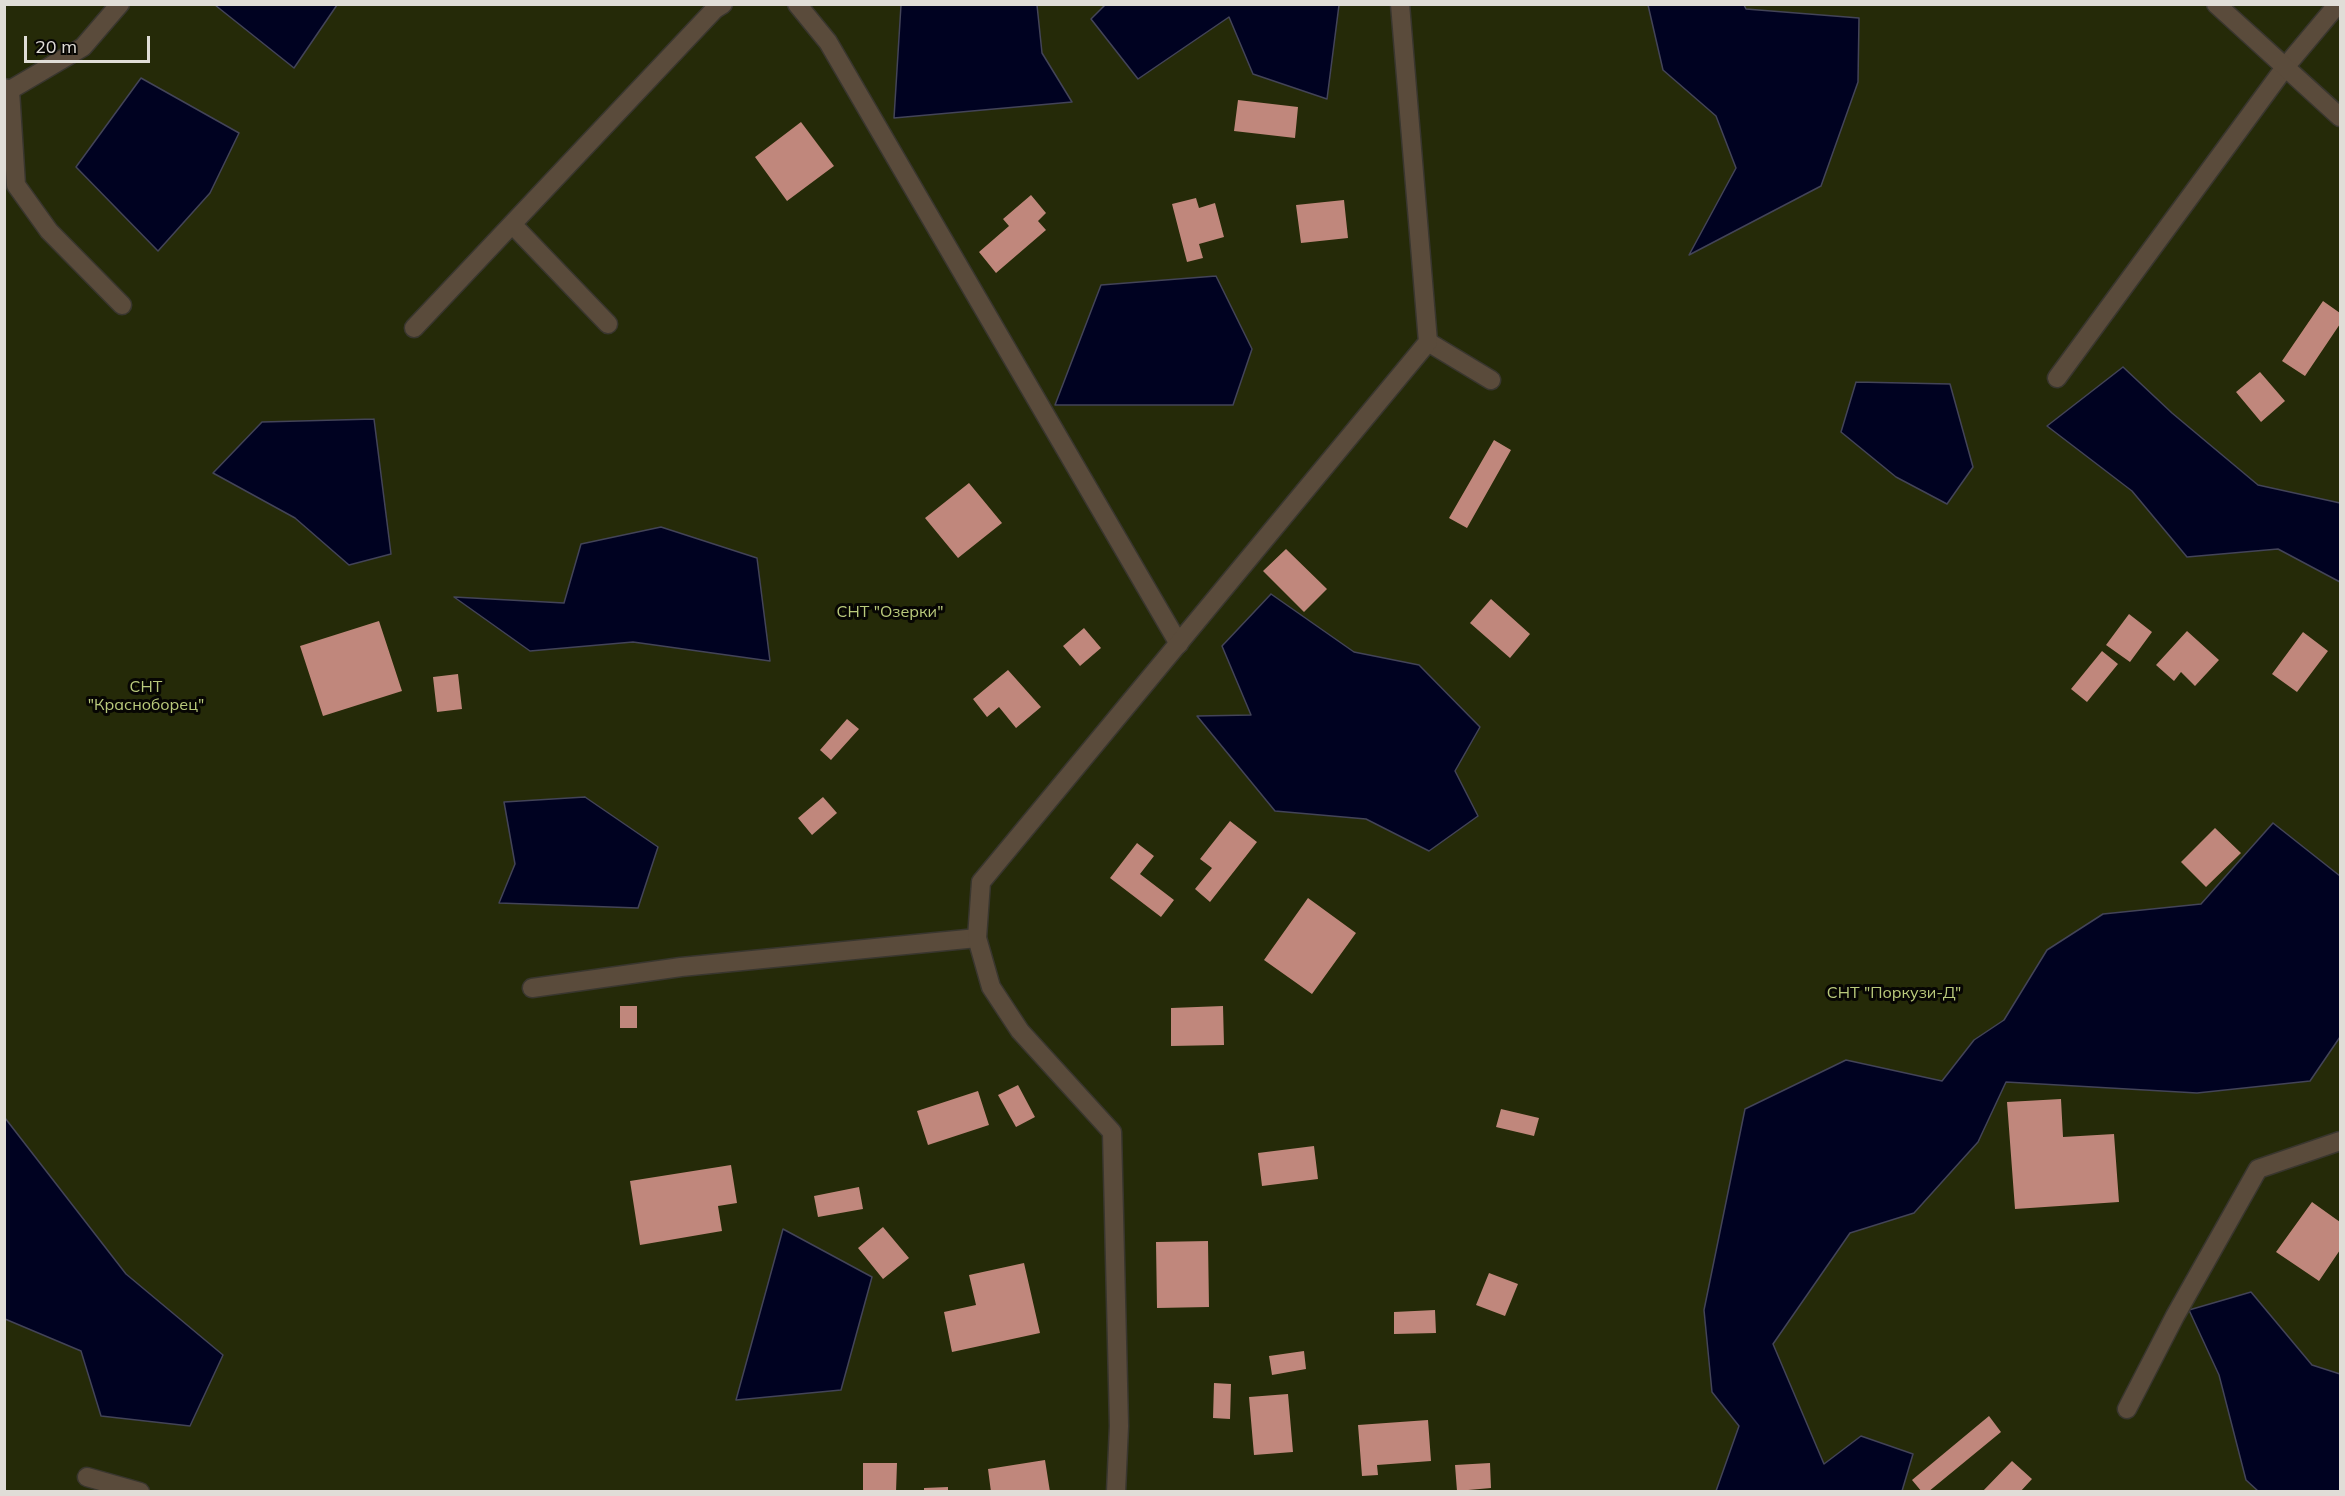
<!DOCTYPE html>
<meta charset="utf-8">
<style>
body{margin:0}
#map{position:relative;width:2345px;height:1496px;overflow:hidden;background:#1e1b12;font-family:Mulish,sans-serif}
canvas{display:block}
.frame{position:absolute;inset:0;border:6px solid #e0ddd7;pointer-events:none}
.scale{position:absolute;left:24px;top:36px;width:126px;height:27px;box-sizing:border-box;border:3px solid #e0ddd7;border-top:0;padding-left:8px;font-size:18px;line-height:21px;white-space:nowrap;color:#e0ddd7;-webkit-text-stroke:4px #070603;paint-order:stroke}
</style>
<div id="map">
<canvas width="2345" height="1496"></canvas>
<div class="frame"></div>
<div class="scale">20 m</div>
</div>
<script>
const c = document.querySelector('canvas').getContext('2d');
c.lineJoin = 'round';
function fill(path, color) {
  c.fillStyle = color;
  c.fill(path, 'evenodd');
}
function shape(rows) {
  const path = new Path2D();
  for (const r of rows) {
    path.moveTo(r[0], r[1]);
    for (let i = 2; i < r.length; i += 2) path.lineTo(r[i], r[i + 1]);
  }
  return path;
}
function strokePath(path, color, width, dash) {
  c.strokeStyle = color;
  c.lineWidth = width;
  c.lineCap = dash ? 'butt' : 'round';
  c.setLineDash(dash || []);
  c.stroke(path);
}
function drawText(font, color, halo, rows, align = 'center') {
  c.font = font + ' Mulish,sans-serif';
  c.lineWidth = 6;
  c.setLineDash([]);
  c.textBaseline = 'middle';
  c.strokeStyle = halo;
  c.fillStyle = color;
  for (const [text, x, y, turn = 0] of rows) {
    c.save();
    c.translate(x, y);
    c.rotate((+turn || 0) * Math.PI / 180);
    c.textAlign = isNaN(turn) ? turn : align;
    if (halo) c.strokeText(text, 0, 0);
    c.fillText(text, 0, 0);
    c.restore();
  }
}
fill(shape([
 [5,5,2340,5,2340,1491,5,1492]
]), '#252a08');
const water = shape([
 [215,5,337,5,294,68,215,5],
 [901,5,1037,5,1042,53,1072,102,894,118,901,5],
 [1105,5,1339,5,1327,99,1253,74,1229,17,1138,79,1091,19,1105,5],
 [1648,5,1744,5,1746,9,1859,18,1858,82,1821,186,1689,255,1736,168,1716,116,1663,70,1648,5],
 [141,78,239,133,210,193,158,251,76,167,141,78],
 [1216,276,1252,349,1233,405,1055,405,1101,285,1216,276],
 [2123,367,2172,413,2258,485,2340,503,2340,582,2278,549,2187,557,2132,491,2047,426,2123,367],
 [1856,382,1950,384,1973,467,1947,504,1896,477,1841,432,1856,382],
 [374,419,391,554,349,565,295,518,213,473,262,422,374,419],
 [661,527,757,558,770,661,633,642,530,651,454,597,564,603,581,544,661,527],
 [1271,594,1354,652,1419,665,1480,727,1455,771,1478,816,1429,851,1366,819,1275,811,1197,716,1251,715,1222,646,1271,594],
 [585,797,658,847,638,908,499,903,515,864,504,802,585,797],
 [2273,823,2340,876,2340,1037,2310,1081,2197,1093,2006,1082,1978,1142,1914,1213,1850,1233,1773,1344,1824,1464,1861,1436,1913,1454,1902,1491,1716,1491,1739,1426,1712,1392,1704,1310,1745,1109,1846,1060,1942,1081,1974,1040,2004,1020,2047,950,2103,914,2201,904,2273,823],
 [5,1118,126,1274,223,1355,190,1426,101,1416,81,1351,5,1319,5,1118],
 [783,1229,872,1277,841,1390,736,1400,783,1229],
 [2251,1292,2312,1365,2340,1374,2340,1491,2258,1491,2246,1480,2219,1375,2189,1310,2251,1292]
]);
fill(water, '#000221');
strokePath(water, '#434458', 1.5);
fill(shape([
 [1238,100,1298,107,1295,138,1234,131],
 [801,122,834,166,787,201,755,157],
 [1031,195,1046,213,1038,221,1046,230,996,273,979,252,1009,226,1003,219],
 [1196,198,1199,208,1215,203,1224,237,1199,244,1203,258,1187,262,1172,204],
 [1344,200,1348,238,1301,243,1296,205],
 [2323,301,2340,313,2340,324,2305,376,2282,361],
 [2260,372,2285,401,2261,422,2236,392],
 [1494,440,1511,450,1467,528,1449,518],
 [969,483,1002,523,958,558,925,518],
 [1286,549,1327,589,1304,612,1263,571],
 [1491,599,1530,634,1510,658,1470,623],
 [2129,614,2152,632,2130,662,2106,645],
 [379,621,402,691,323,716,300,646],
 [1084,628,1101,648,1080,666,1063,646],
 [2187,631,2219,660,2195,686,2181,672,2174,681,2156,665],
 [2303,632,2328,651,2297,692,2272,674],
 [2102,651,2118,664,2087,702,2071,689],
 [1008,670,1041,707,1016,728,999,707,987,717,973,699],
 [458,674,462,709,437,712,433,677],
 [847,719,859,729,831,760,820,750],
 [823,797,837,813,812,835,798,818],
 [1230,821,1257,842,1210,902,1195,889,1212,868,1200,859],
 [2215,828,2241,853,2206,887,2181,862],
 [1137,843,1154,856,1140,874,1174,900,1161,917,1110,878],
 [1308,898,1356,933,1312,994,1264,960],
 [620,1006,637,1006,637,1028,620,1028],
 [1223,1006,1224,1045,1171,1046,1171,1008],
 [1018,1085,1035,1117,1016,1127,998,1095],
 [978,1091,989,1125,928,1145,917,1111],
 [2061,1099,2063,1137,2114,1134,2119,1202,2015,1209,2007,1102],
 [1501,1109,1539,1118,1534,1136,1496,1127],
 [1314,1146,1318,1179,1262,1186,1258,1153],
 [731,1165,737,1203,718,1206,722,1231,640,1245,630,1181],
 [859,1187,863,1209,818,1217,814,1196],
 [2312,1202,2340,1222,2340,1250,2319,1281,2276,1252],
 [883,1227,909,1258,883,1279,858,1248],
 [1208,1241,1209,1307,1157,1308,1156,1242],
 [1024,1263,1040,1333,952,1352,944,1312,976,1305,969,1275],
 [1489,1273,1518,1284,1505,1316,1476,1305],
 [1435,1310,1436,1333,1394,1334,1394,1312],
 [1304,1351,1306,1369,1272,1375,1269,1356],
 [1214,1383,1231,1384,1230,1419,1213,1418],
 [1288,1394,1293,1452,1254,1455,1249,1397],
 [1989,1416,2001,1432,1928,1492,1922,1492,1912,1480],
 [1428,1420,1431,1461,1377,1465,1378,1475,1362,1476,1358,1425],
 [1045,1460,1050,1492,991,1492,988,1469],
 [2012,1461,2032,1479,2020,1492,1982,1492],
 [863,1463,897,1463,896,1492,863,1492],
 [1490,1463,1491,1488,1457,1491,1455,1465],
 [948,1487,948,1492,924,1492,924,1488]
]), '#c0877c');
const lane = shape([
 [797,4,828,42,1179,644],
 [4,88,10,90,83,47,120,4],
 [10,90,16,185,49,231,122,305],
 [512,224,608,324],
 [414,328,715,9,723,4],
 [1428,342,1491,380],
 [2057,378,2286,66,2338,4],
 [532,988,681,967,977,938],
 [2127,1409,2175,1316,2258,1169,2340,1141],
 [87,1477,140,1492]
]);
const street = shape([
 [2216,4,2340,117],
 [1116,1492,1119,1426,1112,1132,1020,1031,991,987,977,938,981,882,1428,342,1400,4]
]);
strokePath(lane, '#39362e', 21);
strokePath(street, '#39362e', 21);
strokePath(lane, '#5a4b3b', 18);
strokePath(street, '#5a4b3b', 18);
drawText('16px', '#baca7c', '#070603', [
 ["СНТ \"Озерки\"",890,612],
 ["СНТ",146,687],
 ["\"Красноборец\"",146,705],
 ["СНТ \"Поркузи-Д\"",1894,993]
]);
</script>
